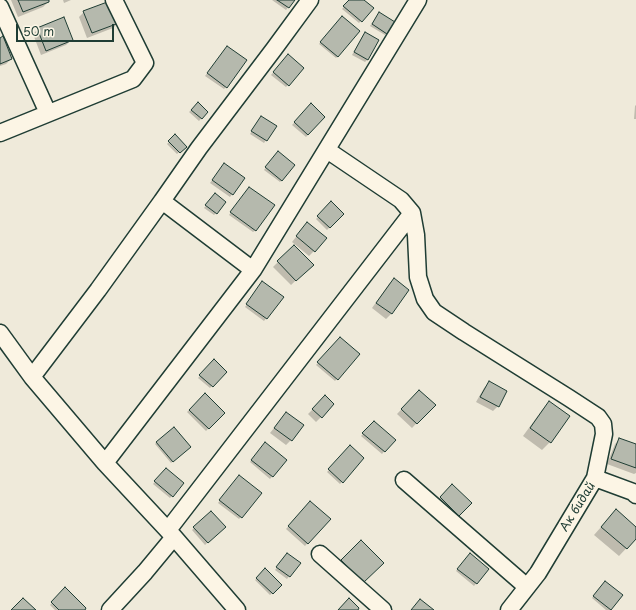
<!DOCTYPE html>
<meta charset="utf-8">
<style>
body{margin:0}
#map{position:relative;width:636px;height:610px;overflow:hidden;background:#efeada;font-family:"Playpen Sans",sans-serif}
canvas{display:block}
.scale{position:absolute;left:16px;top:24px;width:98px;height:18px;box-sizing:border-box;border:2px solid #1f3d34;border-top:0;padding-left:5px;font-size:12px;line-height:14px;white-space:nowrap;color:#1f3d34;-webkit-text-stroke:3px #fcf5e5;paint-order:stroke}
</style>
<div id="map">
<canvas width="636" height="610"></canvas>
<div class="scale">50 m</div>
</div>
<script>
const c = document.querySelector('canvas').getContext('2d');
c.lineJoin = 'round';
function fill(path, color) {
  c.fillStyle = color;
  c.fill(path, 'evenodd');
}
function shape(rows) {
  const path = new Path2D();
  for (const r of rows) {
    path.moveTo(r[0], r[1]);
    for (let i = 2; i < r.length; i += 2) path.lineTo(r[i], r[i + 1]);
  }
  return path;
}
function strokePath(path, color, width, dash) {
  c.strokeStyle = color;
  c.lineWidth = width;
  c.lineCap = dash ? 'butt' : 'round';
  c.setLineDash(dash || []);
  c.stroke(path);
}
function drawText(font, color, halo, rows, align = 'center') {
  c.font = font + ' "Playpen Sans",sans-serif';
  c.lineWidth = 3;
  c.setLineDash([]);
  c.textBaseline = 'middle';
  c.strokeStyle = halo;
  c.fillStyle = color;
  for (const [text, x, y, turn = 0] of rows) {
    c.save();
    c.translate(x, y);
    c.rotate((+turn || 0) * Math.PI / 180);
    c.textAlign = isNaN(turn) ? turn : align;
    if (halo) c.strokeText(text, 0, 0);
    c.fillText(text, 0, 0);
    c.restore();
  }
}
fill(shape([
 [11,0,48,0,48,2,43,7,18,17],
 [63,0,71,0,64,3],
 [272,0,294,0,286,10],
 [350,0,362,0,372,8,359,23,342,9],
 [84,12,118,23,113,28,87,38,79,17],
 [377,16,387,33,385,35,370,26],
 [340,19,338,56,336,58,319,44],
 [38,29,71,40,66,45,41,55,33,34],
 [365,33,378,40,367,60,365,62,352,55,363,35],
 [0,39,11,59,6,64,0,66],
 [227,47,226,87,224,89,205,76],
 [286,58,303,69,286,87,271,75],
 [198,104,207,112,199,121,189,112],
 [311,105,324,117,306,137,292,125],
 [636,105,636,119,634,119,635,106],
 [261,117,276,126,264,143,250,134],
 [175,136,185,147,177,154,167,144],
 [275,155,282,180,280,182,264,170],
 [222,167,244,178,230,197,210,183],
 [249,188,256,230,253,232,229,215],
 [213,197,216,213,214,215,204,208],
 [331,203,343,214,327,230,316,219],
 [303,228,314,251,309,256,292,242],
 [294,246,312,265,291,285,273,267],
 [394,279,408,290,391,314,386,319,372,308,389,284],
 [260,285,282,297,264,321,245,307],
 [340,338,359,354,335,381,316,365],
 [214,361,225,372,210,388,198,378],
 [489,383,498,406,493,411,476,402,484,388],
 [419,391,434,405,412,428,397,414],
 [205,395,224,413,206,431,187,412],
 [320,402,321,417,316,422,308,414],
 [549,402,569,416,550,442,542,450,523,436,542,410],
 [286,413,291,440,286,445,270,433],
 [374,422,394,440,382,454,361,436],
 [620,439,636,445,636,473,634,474,607,464,615,444],
 [157,442,188,449,171,463,155,444],
 [263,445,286,460,270,479,250,462],
 [350,447,363,458,340,484,327,472],
 [166,469,183,484,170,498,153,484],
 [237,478,241,517,239,519,218,503],
 [452,485,470,503,457,517,438,500],
 [310,502,329,519,305,546,286,529],
 [211,512,224,527,205,545,192,530],
 [609,518,636,528,636,538,619,556,594,535],
 [361,542,360,584,339,563],
 [285,557,299,563,287,579,275,570],
 [468,557,488,569,474,586,456,571],
 [265,570,281,585,270,595,255,580],
 [603,584,622,595,610,610,606,610,592,598],
 [65,589,83,610,55,610,50,605]
]), '#0003');
const building = shape([
 [18,0,49,0,49,2,23,12,18,0],
 [277,0,295,0,289,8,277,0],
 [349,0,364,0,374,8,362,22,343,6,349,0],
 [110,1,119,23,92,33,83,11,110,1],
 [379,12,395,22,387,34,372,24,379,12],
 [342,16,360,31,338,57,320,42,342,16],
 [64,17,73,40,46,51,37,28,64,17],
 [365,32,379,40,368,60,354,52,365,32],
 [3,36,12,59,0,64,0,38,3,36],
 [227,46,247,60,227,88,207,73,227,46],
 [288,54,304,68,289,86,273,72,288,54],
 [198,102,208,112,202,119,191,110,198,102],
 [311,103,325,117,308,135,294,122,311,103],
 [261,116,277,126,267,141,251,131,261,116],
 [175,134,187,147,180,153,168,141,175,134],
 [278,151,295,165,282,181,265,167,278,151],
 [224,163,245,178,233,195,212,180,224,163],
 [249,187,275,205,256,231,230,212,249,187],
 [215,193,226,202,217,214,205,205,215,193],
 [331,201,344,214,330,228,317,216,331,201],
 [307,222,327,238,315,252,296,236,307,222],
 [294,245,314,265,296,281,277,261,294,245],
 [394,278,409,290,392,314,376,303,394,278],
 [262,281,284,297,267,319,246,304,262,281],
 [340,337,360,354,338,380,317,362,340,337],
 [214,359,227,372,213,387,199,375,214,359],
 [489,381,507,391,499,407,480,397,489,381],
 [419,390,436,405,417,424,401,409,419,390],
 [205,393,225,413,209,429,189,410,205,393],
 [325,395,334,404,322,418,312,409,325,395],
 [549,401,570,416,551,443,530,428,549,401],
 [286,412,304,425,292,441,274,428,286,412],
 [374,421,396,440,385,452,362,433,374,421],
 [174,427,191,447,173,462,156,442,174,427],
 [619,438,636,444,636,468,611,459,619,438],
 [265,442,287,460,273,477,251,460,265,442],
 [350,445,364,458,343,483,328,469,350,445],
 [166,468,184,483,173,497,154,481,166,468],
 [239,475,262,493,242,518,219,500,239,475],
 [452,484,472,503,459,516,440,497,452,484],
 [310,501,331,519,308,544,288,526,310,501],
 [616,509,636,527,636,539,627,549,601,527,616,509],
 [211,511,226,527,208,543,193,527,211,511],
 [361,540,384,563,363,583,341,560,361,540],
 [287,553,301,563,290,577,276,567,287,553],
 [470,553,489,569,477,584,457,569,470,553],
 [265,568,282,585,273,594,256,578,265,568],
 [605,581,623,595,611,610,593,596,605,581],
 [65,587,86,608,85,610,59,610,51,602,65,587],
 [23,598,36,610,11,610,23,598],
 [349,598,359,608,358,610,338,610,349,598],
 [420,599,434,610,411,610,420,599]
]);
fill(building, '#b5b9ad');
strokePath(building, '#1f3d34', 1);
const minor = shape([
 [0,7,48,113],
 [0,133,133,79,145,63,114,0],
 [327,150,401,200,412,213,416,235,418,277,425,299,434,312,464,332,569,398,598,417,603,424,604,434,595,478],
 [253,270,162,201,199,148,274,49,310,0],
 [0,333,32,377,105,463,174,537,237,610],
 [32,377,98,290,162,201],
 [105,463,253,270,418,0],
 [404,480,527,587],
 [168,530,412,213],
 [320,554,383,610],
 [110,610,145,572,174,537],
 [509,610,538,573,595,478,633,492,636,495]
]);
strokePath(minor, '#1f3d34', 19);
strokePath(minor, '#fcf5e5', 16);
drawText('12px', '#1f3d34', '#fcf5e5', [
 ["Ак бидай",578,507,-58]
]);
</script>
